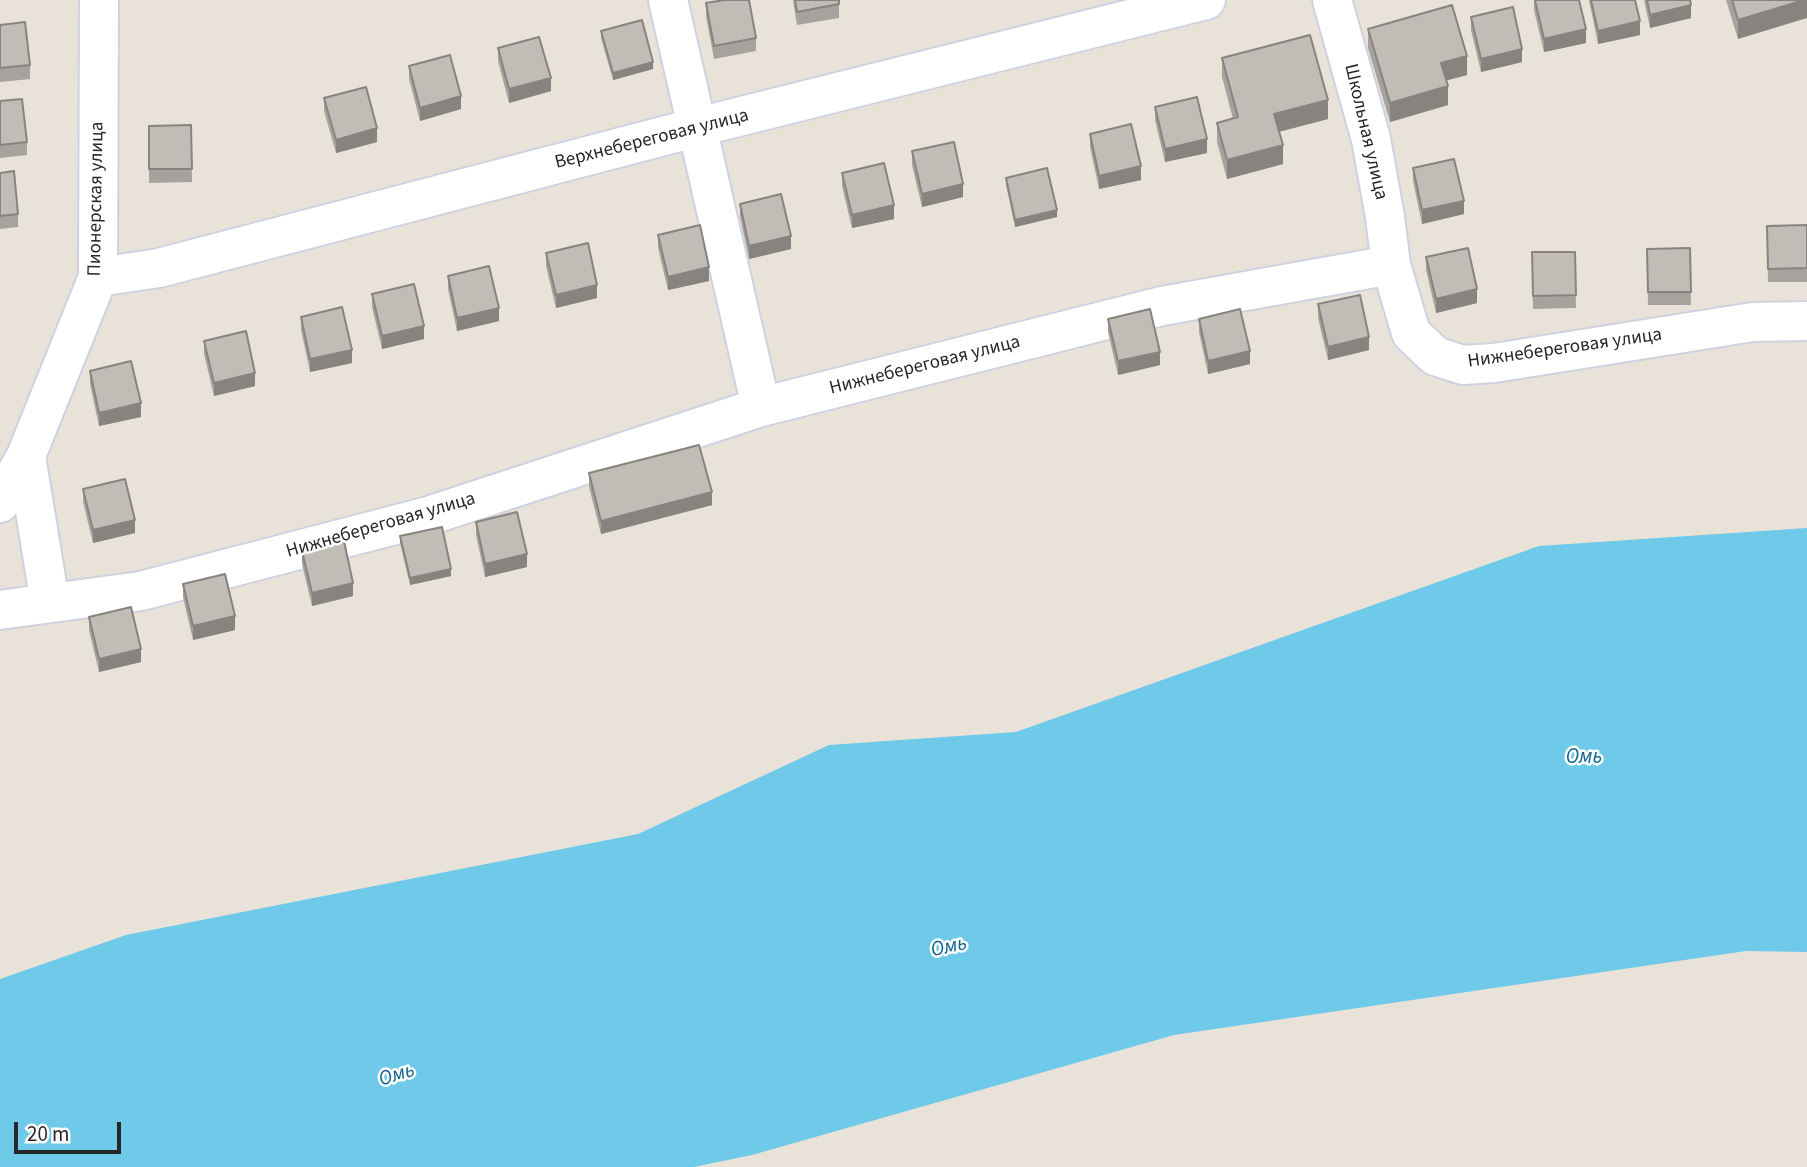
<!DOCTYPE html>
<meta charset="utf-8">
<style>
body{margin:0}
#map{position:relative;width:1807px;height:1167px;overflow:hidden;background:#e9e2d9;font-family:"Source Sans 3",sans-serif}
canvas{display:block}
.scale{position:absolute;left:14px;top:1122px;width:107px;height:32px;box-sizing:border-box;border:4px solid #272727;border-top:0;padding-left:9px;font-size:21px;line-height:24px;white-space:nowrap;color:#272727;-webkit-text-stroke:5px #fff;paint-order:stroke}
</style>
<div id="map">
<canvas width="1807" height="1167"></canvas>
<div class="scale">20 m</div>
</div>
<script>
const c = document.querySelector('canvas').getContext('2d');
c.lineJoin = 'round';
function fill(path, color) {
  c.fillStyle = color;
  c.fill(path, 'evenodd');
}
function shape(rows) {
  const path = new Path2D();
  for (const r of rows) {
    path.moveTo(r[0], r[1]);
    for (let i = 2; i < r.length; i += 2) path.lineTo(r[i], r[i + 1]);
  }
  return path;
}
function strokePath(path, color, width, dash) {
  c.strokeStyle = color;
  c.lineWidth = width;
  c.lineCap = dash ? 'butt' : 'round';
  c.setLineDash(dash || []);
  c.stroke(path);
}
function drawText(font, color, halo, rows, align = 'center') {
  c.font = font + ' "Source Sans 3",sans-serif';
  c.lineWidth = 5;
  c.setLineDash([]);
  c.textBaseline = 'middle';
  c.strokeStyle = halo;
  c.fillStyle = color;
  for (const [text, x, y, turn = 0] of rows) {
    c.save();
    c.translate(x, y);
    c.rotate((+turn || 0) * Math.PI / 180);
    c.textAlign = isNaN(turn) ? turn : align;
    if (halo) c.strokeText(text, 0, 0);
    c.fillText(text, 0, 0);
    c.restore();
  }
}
fill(shape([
 [1807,528,1807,952,1746,951,1174,1035,752,1155,694,1167,0,1167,0,979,126,935,638,834,829,745,1016,732,1539,546]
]), '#6fc9e8');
const minor = shape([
 [668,0,761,407],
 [1332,0,1371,139,1385,217,1391,265],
 [98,277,159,268,698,127,1206,0],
 [26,456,50,603],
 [0,503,26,456,98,277,99,0],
 [0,610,141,591,425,517,761,407,1162,306,1391,265,1411,333,1435,356,1463,365,1494,363,1753,322,1807,321]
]);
strokePath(minor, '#ced2e0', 42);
strokePath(minor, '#fff', 38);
fill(shape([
 [793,0,839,0,839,18,797,25],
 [1534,0,1579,0,1586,43,1544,52,1534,10],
 [1589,0,1635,0,1640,35,1598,44],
 [1644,0,1690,0,1691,18,1650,28],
 [1726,0,1807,0,1738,39],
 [706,3,756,38,756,51,714,59,706,16],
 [1471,17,1522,62,1481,72,1471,30],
 [0,25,30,65,30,79,0,82],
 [1368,29,1467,75,1447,80,1448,105,1390,122,1368,48],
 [601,31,653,69,613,80,601,38],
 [498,48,551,91,509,103,498,61],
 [1222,58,1328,119,1279,132,1283,164,1227,179,1217,142,1217,123,1233,119,1222,77],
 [409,66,461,109,420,121,409,79],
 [324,98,377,142,336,153,324,111],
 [0,101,27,142,27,155,0,158],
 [1155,107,1207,153,1165,162,1155,120],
 [191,125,192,182,149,183,149,126],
 [1090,134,1141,180,1099,189,1090,147],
 [912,151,963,197,922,207,912,165],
 [1413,168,1464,214,1422,224,1413,181],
 [0,173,18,214,18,227,0,229],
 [842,173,894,219,852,228,842,186],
 [1006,178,1057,217,1015,227,1006,185],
 [740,204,791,249,749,259,740,217],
 [1807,225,1807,282,1768,282,1767,226],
 [658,235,709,281,668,290,658,248],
 [1690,248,1691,305,1648,305,1647,249],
 [1532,252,1575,252,1576,308,1533,309],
 [546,253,597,298,556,308,546,266],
 [1426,257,1477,303,1436,313,1426,270],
 [448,276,499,321,457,331,448,289],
 [372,294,424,339,382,349,372,307],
 [1318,304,1369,350,1328,360,1318,318],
 [301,317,352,363,310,372,301,330],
 [1108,319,1160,365,1118,375,1108,332],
 [1199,319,1250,364,1208,374,1199,332],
 [204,341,255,386,214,396,204,354],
 [90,371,141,417,99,426,90,384],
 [589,473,712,505,601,534,589,487],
 [83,489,135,533,93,543,83,502],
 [476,522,527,567,485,577,476,535],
 [400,536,451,576,410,585,400,543],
 [302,551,353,596,312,606,302,564],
 [183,584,235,630,193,640,183,597],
 [89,617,141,662,99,672,89,630]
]), '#a6a29d');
fill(shape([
 [1804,0,1807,0,1807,18,1738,39,1738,20],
 [1691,5,1691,18,1650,28,1650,15],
 [1640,21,1640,35,1598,44,1598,31],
 [1586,29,1586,43,1544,52,1544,39],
 [1522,49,1522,62,1481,72,1481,59],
 [1467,56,1467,75,1441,82,1441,63],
 [653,62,653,69,613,80,613,73],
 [551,78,551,91,509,103,509,89],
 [1448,86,1448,105,1390,122,1390,103],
 [461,96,461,109,420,121,420,108],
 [1328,100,1328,119,1274,133,1274,114],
 [377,128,377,142,336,153,336,140],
 [1207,139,1207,153,1165,162,1165,149],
 [1283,145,1283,164,1227,179,1227,160],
 [1141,166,1141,180,1099,189,1099,176],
 [963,184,963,197,922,207,922,194],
 [1464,201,1464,214,1422,224,1422,210],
 [894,205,894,219,852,228,852,215],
 [1057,210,1057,217,1015,227,1015,220],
 [791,236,791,249,749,259,749,246],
 [709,267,709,281,668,290,668,277],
 [597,285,597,298,556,308,556,295],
 [1477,289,1477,303,1436,313,1436,299],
 [499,308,499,321,457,331,457,318],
 [424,326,424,339,382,349,382,336],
 [1369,337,1369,350,1328,360,1328,347],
 [352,350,352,363,310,372,310,359],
 [1250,351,1250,364,1208,374,1208,361],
 [1160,352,1160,365,1118,375,1118,361],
 [255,373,255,386,214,396,214,383],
 [141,403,141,417,99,426,99,413],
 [712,492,712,505,601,534,601,521],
 [135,520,135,533,93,543,93,530],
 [527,554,527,567,485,577,485,564],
 [451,569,451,576,410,585,410,578],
 [353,583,353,596,312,606,312,593],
 [235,616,235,630,193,640,193,626],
 [141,649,141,662,99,672,99,659]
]), '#87847f');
const building = shape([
 [724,0,749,0,756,38,714,46,706,3,724,0],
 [795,0,839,0,839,4,797,12,795,0],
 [1535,0,1579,0,1586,29,1544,39,1535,0],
 [1591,0,1635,0,1640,21,1598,31,1591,0],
 [1647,0,1690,0,1691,5,1650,15,1647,0],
 [1732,0,1804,0,1738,20,1732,0],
 [1452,5,1467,56,1441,63,1448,86,1390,103,1368,29,1452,5],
 [1513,7,1522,49,1481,59,1471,17,1513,7],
 [642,20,653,62,613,73,601,31,642,20],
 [25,22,30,65,0,68,0,25,25,22],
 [1310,35,1328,100,1274,114,1283,145,1227,160,1217,123,1238,117,1222,58,1310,35],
 [539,37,551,78,509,89,498,48,539,37],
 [450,55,461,96,420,108,409,66,450,55],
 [366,87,377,128,336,140,324,98,366,87],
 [1197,97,1207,139,1165,149,1155,107,1197,97],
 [22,99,27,142,0,145,0,101,22,99],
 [1131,124,1141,166,1099,176,1090,134,1131,124],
 [191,125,192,169,149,169,149,126,191,125],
 [954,142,963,184,922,194,912,151,954,142],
 [1454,159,1464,201,1422,210,1413,168,1454,159],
 [884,163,894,205,852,215,842,173,884,163],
 [1047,168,1057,210,1015,220,1006,178,1047,168],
 [14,171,18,214,0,216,0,173,14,171],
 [781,194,791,236,749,246,740,204,781,194],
 [700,225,709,267,668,277,658,235,700,225],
 [1807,225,1807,268,1768,269,1767,226,1807,225],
 [588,243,597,285,556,295,546,253,588,243],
 [1468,248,1477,289,1436,299,1426,257,1468,248],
 [1690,248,1691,292,1648,292,1647,249,1690,248],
 [1532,252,1575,252,1576,295,1533,296,1532,252],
 [489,266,499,308,457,318,448,276,489,266],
 [414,284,424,326,382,336,372,294,414,284],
 [1360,295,1369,337,1328,347,1318,304,1360,295],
 [342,307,352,350,310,359,301,317,342,307],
 [1150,309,1160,352,1118,361,1108,319,1150,309],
 [1240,309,1250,351,1208,361,1199,319,1240,309],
 [246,331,255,373,214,383,204,341,246,331],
 [131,361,141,403,99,413,90,371,131,361],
 [699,445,712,492,601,521,589,473,699,445],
 [125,479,135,520,93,530,83,489,125,479],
 [517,512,527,554,485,564,476,522,517,512],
 [442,527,451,569,410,578,400,536,442,527],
 [344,541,353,583,312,593,302,551,344,541],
 [225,574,235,616,193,626,183,584,225,574],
 [131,607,141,649,99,659,89,617,131,607]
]);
fill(building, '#c1bcb6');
strokePath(building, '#87847f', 2);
drawText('19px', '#272727', '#fff', [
 ["Школьная улица",1365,132,77],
 ["Верхнебереговая улица",652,140,-14],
 ["Пионерская улица",97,199,-89],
 ["Нижнебереговая улица",1565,349,-8],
 ["Нижнебереговая улица",925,366,-14],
 ["Нижнебереговая улица",381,526,-16]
]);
drawText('italic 21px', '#126590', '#fff', [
 ["Омь",1584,758],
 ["Омь",949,948,-12],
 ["Омь",397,1076,-17]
]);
</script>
